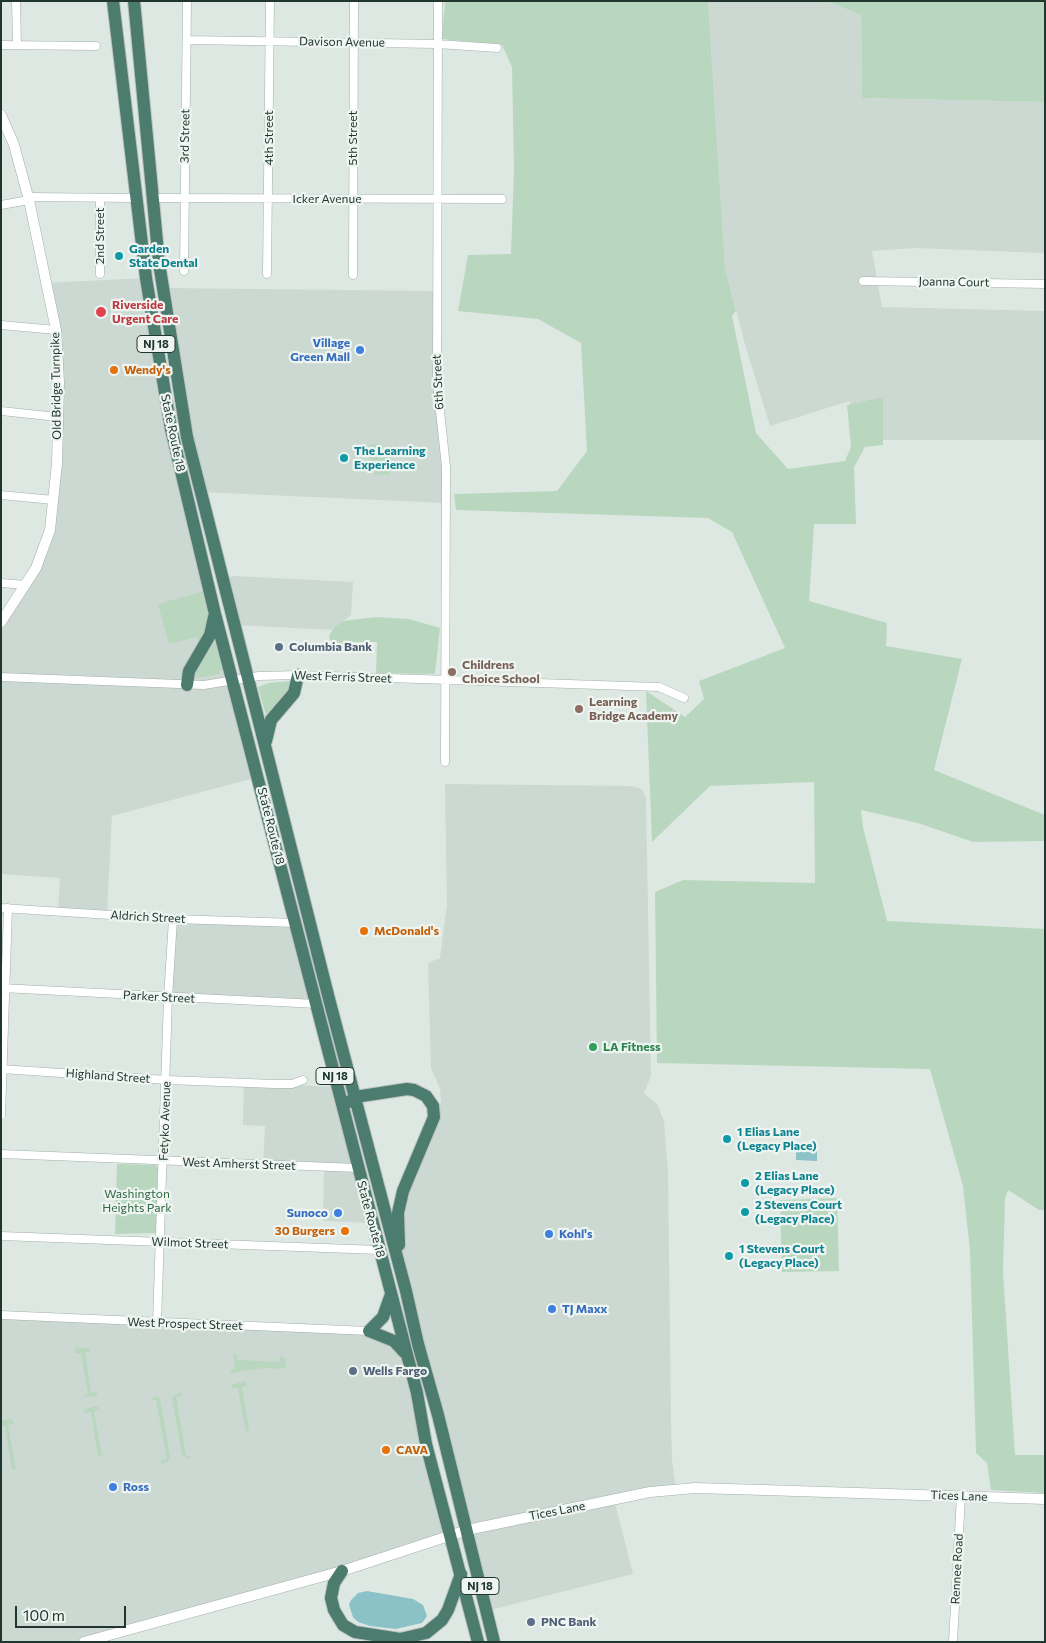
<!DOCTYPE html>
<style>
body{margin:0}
#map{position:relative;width:1046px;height:1643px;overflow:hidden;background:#dee8e3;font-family:Commissioner,sans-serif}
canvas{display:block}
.frame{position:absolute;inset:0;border:2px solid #21362f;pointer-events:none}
.scale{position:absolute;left:15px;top:1606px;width:111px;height:22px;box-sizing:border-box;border:2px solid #21362f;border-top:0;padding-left:6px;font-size:15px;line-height:18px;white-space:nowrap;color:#21362f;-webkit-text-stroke:4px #eef5f1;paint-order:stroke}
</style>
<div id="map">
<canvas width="1046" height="1643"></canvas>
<div class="frame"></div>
<div class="scale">100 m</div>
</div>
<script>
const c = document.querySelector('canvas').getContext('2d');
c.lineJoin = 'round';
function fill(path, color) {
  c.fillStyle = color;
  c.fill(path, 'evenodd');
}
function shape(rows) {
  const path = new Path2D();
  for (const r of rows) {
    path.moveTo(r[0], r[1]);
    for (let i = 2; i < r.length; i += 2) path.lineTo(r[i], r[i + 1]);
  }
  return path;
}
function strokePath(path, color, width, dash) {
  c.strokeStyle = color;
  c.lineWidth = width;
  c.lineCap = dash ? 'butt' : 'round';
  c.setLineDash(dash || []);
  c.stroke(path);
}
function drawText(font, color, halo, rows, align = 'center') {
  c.font = font + ' Commissioner,sans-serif';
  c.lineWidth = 4.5;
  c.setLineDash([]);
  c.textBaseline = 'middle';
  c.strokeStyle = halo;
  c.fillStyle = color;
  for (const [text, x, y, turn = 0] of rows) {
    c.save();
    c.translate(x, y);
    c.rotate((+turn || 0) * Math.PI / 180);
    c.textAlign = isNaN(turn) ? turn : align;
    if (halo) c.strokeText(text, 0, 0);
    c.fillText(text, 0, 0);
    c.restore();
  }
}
fill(shape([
 [708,1,826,1,861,15,862,98,1045,102,1045,253,914,248,872,251,882,307,1045,311,1045,440,865,440,849,401,770,426,744,341,725,267],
 [146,278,154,334,258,777,112,816,107,915,58,911,60,878,1,874,1,622,26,585,50,530,59,383,46,283],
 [163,288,436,291,446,503,201,492],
 [235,576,353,582,351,615,333,630,234,625,222,578],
 [445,784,631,786,642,789,646,799,651,1076,644,1093,657,1104,664,1121,668,1171,671,1421,672,1460,676,1489,614,1499,633,1574,486,1611,400,1268,403,1191,441,1101,440,1089,431,1068,428,963,440,958,447,905],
 [173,919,296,923,317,1004,168,998],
 [244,1083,337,1087,372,1223,323,1221,324,1167,263,1165,265,1126,243,1125],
 [1,1315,369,1331,400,1348,451,1535,84,1642,1,1642]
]), '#ccd8d2');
fill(shape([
 [445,1,708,1,725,267,736,311,732,316,756,433,788,469,845,461,851,447,847,405,883,397,883,445,865,447,854,467,856,524,814,524,809,601,887,623,886,646,962,659,934,770,1045,815,1045,841,973,842,918,823,861,810,863,827,887,921,1045,929,1045,1210,1039,1210,1008,1190,1005,1198,1003,1272,1015,1455,1045,1455,1045,1493,991,1490,987,1463,976,1453,970,1251,963,1186,930,1069,657,1063,655,892,683,880,815,883,814,782,710,786,652,842,646,691,685,717,704,699,699,681,785,648,732,532,708,518,456,510,454,494,557,491,587,451,581,343,538,319,458,311,468,255,511,254,514,169,512,67,502,45,442,39],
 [826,1,1045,1,1045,102,862,98,861,15],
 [374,444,381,444,386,450,391,452,389,475,374,474,377,461,369,460,369,455,373,455,374,450,369,449,370,445],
 [204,591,209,622,199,644,197,637,169,644,158,604],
 [376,617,409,619,440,628,435,674,376,673,377,642,350,642,350,652,337,652,339,647,330,641,329,636,334,628,343,621],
 [215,639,224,670,219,671,220,674,196,678,195,673],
 [290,681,293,686,267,719,258,687,269,683],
 [117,1164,155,1165,158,1168,156,1233,115,1234],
 [837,1198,839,1271,782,1272,780,1200],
 [75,1347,91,1349,90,1351,85,1353,91,1393,97,1392,97,1396,82,1397,88,1393,81,1353,75,1353],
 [233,1354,237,1355,237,1360,279,1362,280,1356,282,1356,286,1359,286,1366,282,1369,266,1368,231,1373,230,1371,235,1369],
 [246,1381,247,1386,242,1387,249,1431,246,1432,238,1388,232,1388,231,1385],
 [181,1392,182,1395,176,1397,186,1456,193,1457,188,1459,182,1455,172,1397],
 [156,1396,160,1399,170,1457,167,1462,162,1464,160,1461,167,1459,156,1400,149,1399],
 [98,1406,100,1410,94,1412,102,1456,98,1456,91,1412,85,1413,84,1409],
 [12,1419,14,1424,8,1425,16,1469,12,1470,5,1426,1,1426,1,1420]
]), '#b9d7bf');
fill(shape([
 [796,1149,817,1150,817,1161,796,1160],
 [367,1591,413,1599,423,1605,427,1616,422,1623,396,1629,370,1626,358,1622,353,1617,349,1605,351,1600,358,1593]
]), '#8ac2c8');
const minor = shape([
 [16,1,17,45],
 [438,1,437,383,446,467,445,762],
 [187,40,437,44,497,48],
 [1,45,96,46],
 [28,197,136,198],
 [152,198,502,199],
 [1,205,29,200],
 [184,271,187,1],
 [100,274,100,198],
 [267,274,270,1],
 [353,275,354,1],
 [863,281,1045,284],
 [1,325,56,330],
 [1,411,58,417],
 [1,495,54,500],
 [1,583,26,585],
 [1,677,204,685,259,676,298,675,659,687,684,698],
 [1,908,173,919,296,923],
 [1,988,317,1004],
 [1,1069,167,1080,275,1084,292,1084,303,1080],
 [1,1115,8,908],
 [1,1154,358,1168],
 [1,1236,379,1250],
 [1,1315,369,1331],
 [157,1323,168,998,173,919],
 [953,1642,961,1496]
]);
const tertiary = shape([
 [1,115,14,145,29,200,56,330,59,383,57,463,50,530,36,568,1,622],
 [84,1642,342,1571,467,1530,650,1492,695,1488,764,1490,1045,1499]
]);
const trunk = shape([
 [113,1,146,278,171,429,215,614,417,1393,426,1444,478,1642],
 [134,1,159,263,187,437,329,999,406,1291,418,1344,438,1415,494,1642],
 [187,685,189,671,210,635,214,617],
 [266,741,271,720,294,693,298,675],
 [349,1102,355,1097,407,1089,414,1090,426,1096,433,1106,434,1117,403,1191,398,1213,399,1245],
 [390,1297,383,1317,369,1331,394,1341,404,1352],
 [342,1571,334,1583,331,1598,334,1610,343,1625,355,1632,400,1639,426,1633,442,1620,448,1610,461,1574]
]);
strokePath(minor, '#a2afa9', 9);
strokePath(tertiary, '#a2afa9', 11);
strokePath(trunk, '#bcc3c1', 14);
strokePath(minor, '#fff', 8);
strokePath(tertiary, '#fff', 10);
strokePath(trunk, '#4c7c6e', 12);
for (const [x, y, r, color] of [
 [119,256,5,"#0f9aa8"],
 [101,312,6,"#e0444e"],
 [360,350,5,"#3f7fe0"],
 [114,370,5,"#e8710a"],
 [344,458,5,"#0f9aa8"],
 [279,647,5,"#5c6f8a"],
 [452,672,5,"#8d6e63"],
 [579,709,5,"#8d6e63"],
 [364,931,5,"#e8710a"],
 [593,1047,5,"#2e9e5b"],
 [727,1139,5,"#0f9aa8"],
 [745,1183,5,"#0f9aa8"],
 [745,1212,5,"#0f9aa8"],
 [338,1213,5,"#3f7fe0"],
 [345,1231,5,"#e8710a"],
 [549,1234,5,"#3f7fe0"],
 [729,1256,5,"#0f9aa8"],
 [552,1309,5,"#3f7fe0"],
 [353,1371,5,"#5c6f8a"],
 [386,1450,5,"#e8710a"],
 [113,1487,5,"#3f7fe0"],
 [531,1622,5,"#5c6f8a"]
]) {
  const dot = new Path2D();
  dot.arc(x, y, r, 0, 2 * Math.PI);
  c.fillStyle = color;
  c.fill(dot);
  strokePath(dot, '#eef5f1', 2);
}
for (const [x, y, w] of [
 [156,344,38],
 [335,1076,38],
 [480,1586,38]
]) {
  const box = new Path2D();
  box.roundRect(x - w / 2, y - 8.5, w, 17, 4);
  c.fillStyle = '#eef5f1';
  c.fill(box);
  strokePath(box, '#21362f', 1);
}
drawText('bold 11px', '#21362f', null, [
 ["NJ 18",156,344],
 ["NJ 18",335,1076],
 ["NJ 18",480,1586]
]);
drawText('12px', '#21362f', '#eef5f1', [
 ["Davison Avenue",342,42,1],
 ["3rd Street",185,136,-89],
 ["4th Street",269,138,-90],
 ["5th Street",353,138,-90],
 ["Icker Avenue",327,199],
 ["2nd Street",100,236,-90],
 ["Joanna Court",954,282,1],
 ["6th Street",438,382,-93],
 ["Old Bridge Turnpike",56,386,-91],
 ["State Route 18",173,433,78],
 ["West Ferris Street",343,677,2],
 ["State Route 18",271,826,76],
 ["Aldrich Street",148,917,3],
 ["Parker Street",159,997,3],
 ["Highland Street",108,1076,4],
 ["Fetyko Avenue",165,1121,-88],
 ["West Amherst Street",239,1164,2],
 ["State Route 18",371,1219,75],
 ["Wilmot Street",190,1243,2],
 ["West Prospect Street",185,1324,2],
 ["Tices Lane",959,1496,2],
 ["Tices Lane",557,1511,-11],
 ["Rennee Road",957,1569,-87]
]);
drawText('bold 12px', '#0d838f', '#eef5f1', [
 ["Garden",129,249],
 ["State Dental",129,263],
 ["The Learning",354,451],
 ["Experience",354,465],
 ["1 Elias Lane",737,1132],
 ["(Legacy Place)",737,1146],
 ["2 Elias Lane",755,1176],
 ["(Legacy Place)",755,1190],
 ["2 Stevens Court",755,1205],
 ["(Legacy Place)",755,1219],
 ["1 Stevens Court",739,1249],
 ["(Legacy Place)",739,1263]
], 'left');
drawText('bold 12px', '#be3a42', '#eef5f1', [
 ["Riverside",112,305],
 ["Urgent Care",112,319]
], 'left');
drawText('bold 12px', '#366cbe', '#eef5f1', [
 ["Village",350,343,"right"],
 ["Green Mall",350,357,"right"],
 ["Sunoco",328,1213,"right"],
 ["Kohl's",559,1234],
 ["TJ Maxx",562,1309],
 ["Ross",123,1487]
], 'left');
drawText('bold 12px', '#c56008', '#eef5f1', [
 ["Wendy's",124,370],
 ["McDonald's",374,931],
 ["30 Burgers",335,1231,"right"],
 ["CAVA",396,1450]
], 'left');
drawText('bold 12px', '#4e5e75', '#eef5f1', [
 ["Columbia Bank",289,647],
 ["Wells Fargo",363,1371],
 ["PNC Bank",541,1622]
], 'left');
drawText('bold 12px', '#785e54', '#eef5f1', [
 ["Childrens",462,665],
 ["Choice School",462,679],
 ["Learning",589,702],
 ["Bridge Academy",589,716]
], 'left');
drawText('bold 12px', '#27864d', '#eef5f1', [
 ["LA Fitness",603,1047]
], 'left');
drawText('12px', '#306842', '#eef5f1', [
 ["Washington",137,1194],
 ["Heights Park",137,1208]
]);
</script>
